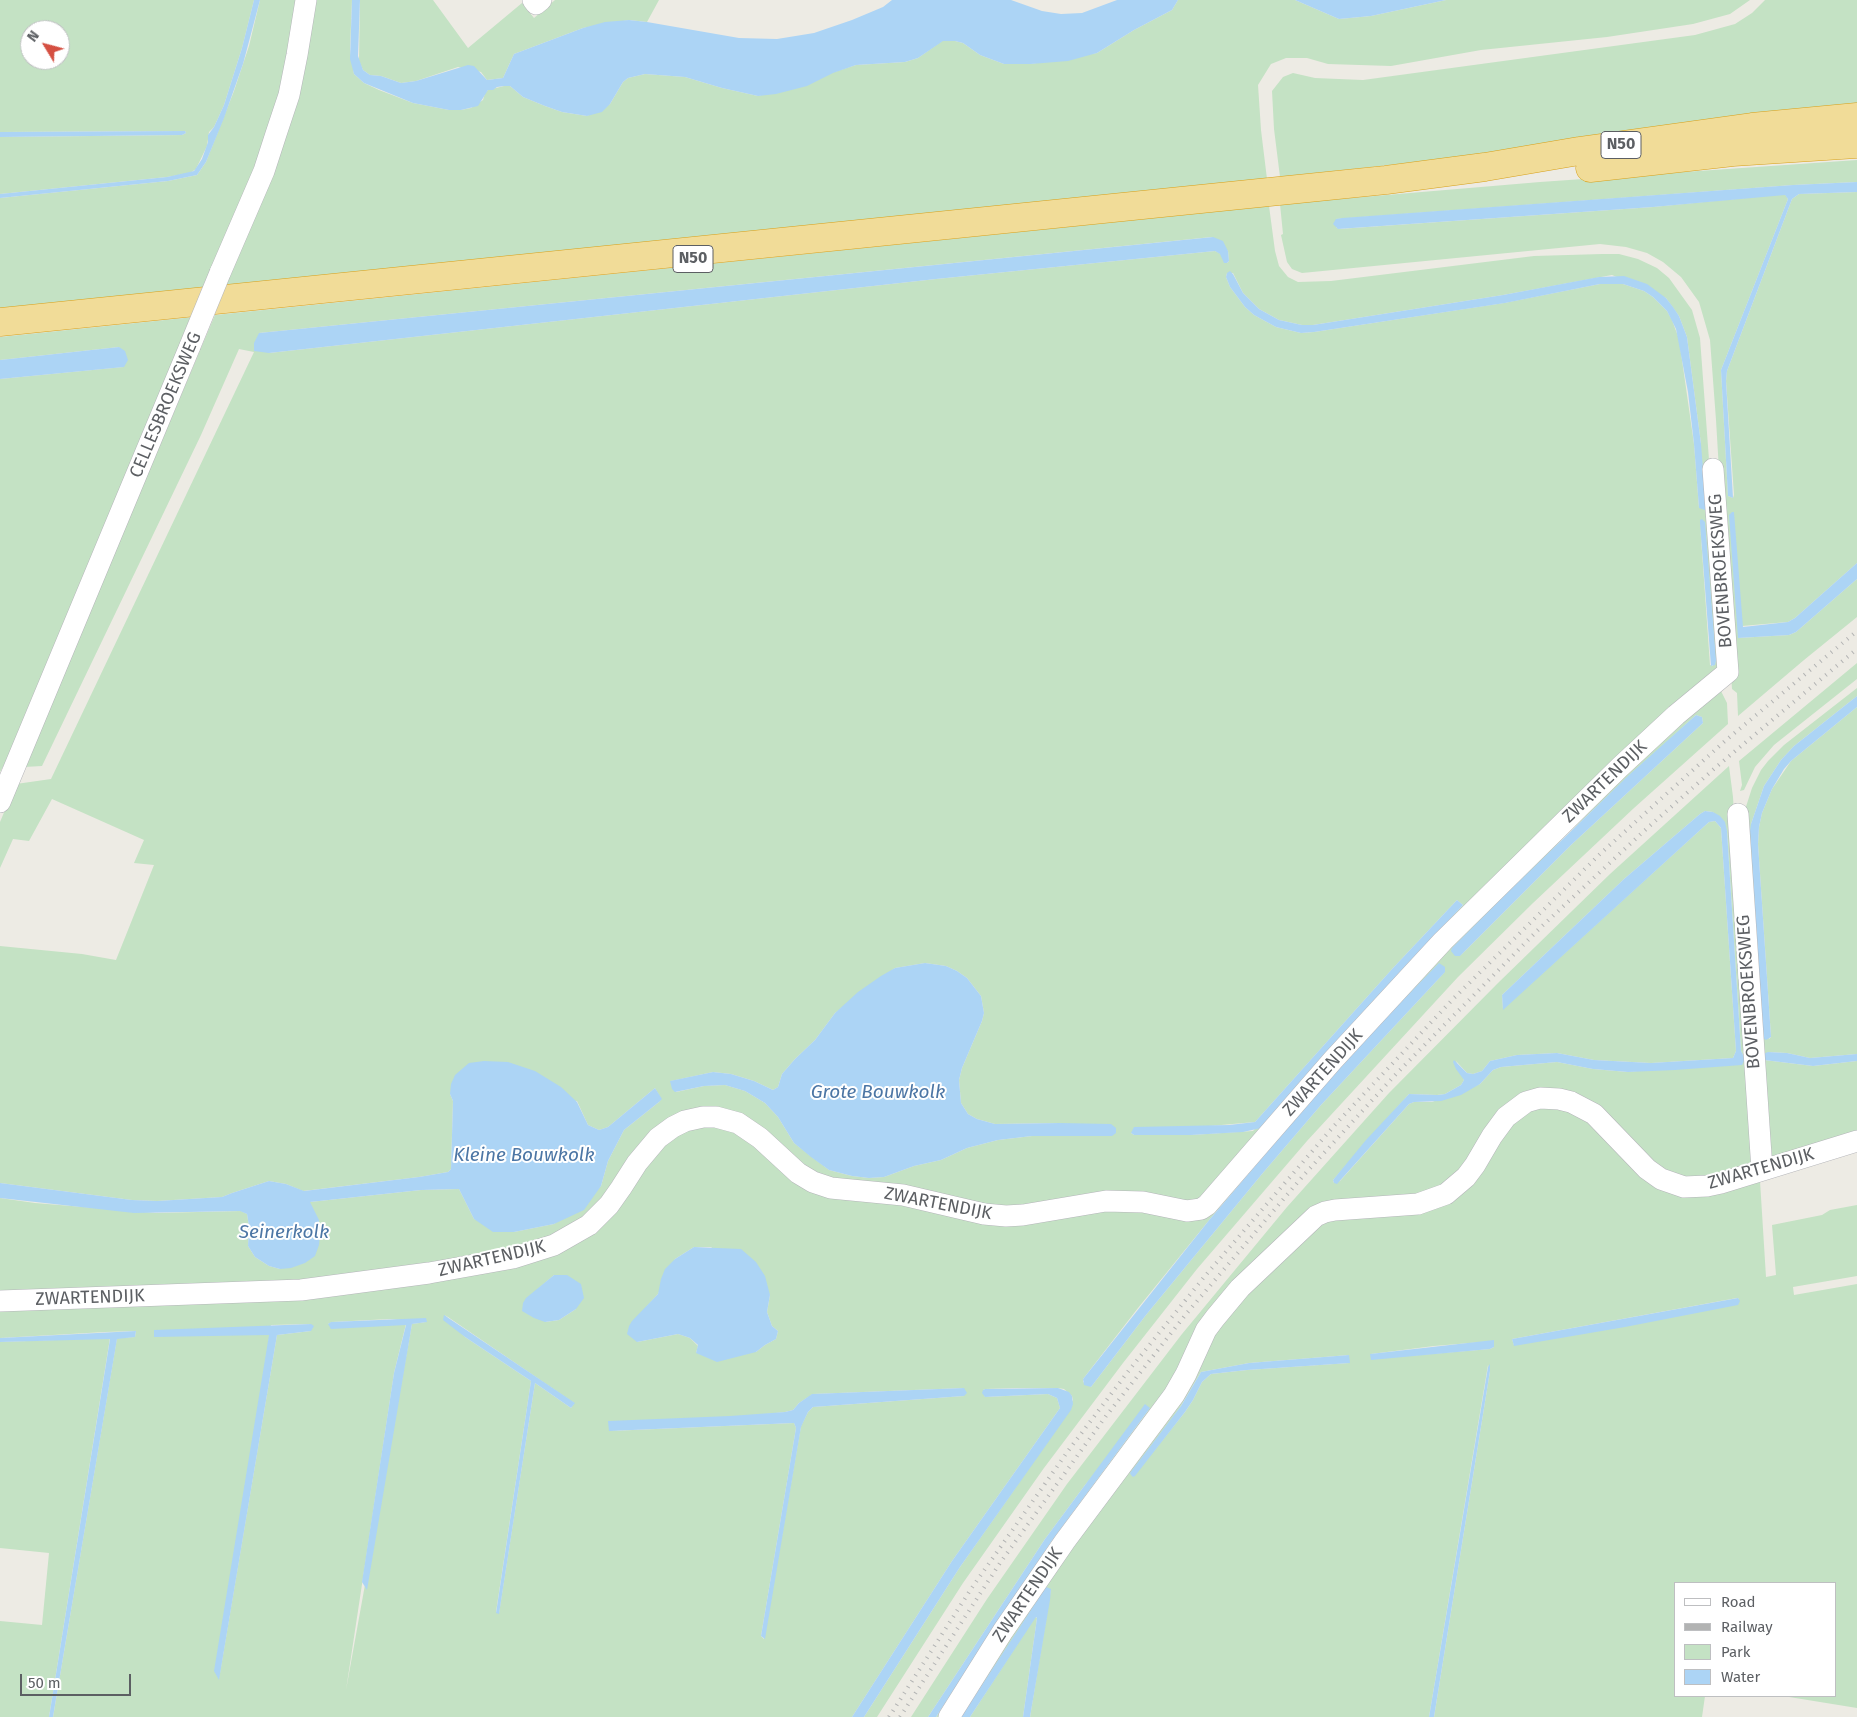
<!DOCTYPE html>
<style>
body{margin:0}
#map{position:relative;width:1857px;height:1717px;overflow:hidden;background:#edebe4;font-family:"Fira Sans",sans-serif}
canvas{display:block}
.legend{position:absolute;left:1674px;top:1582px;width:162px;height:115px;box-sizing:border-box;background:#fff;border:1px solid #bebfc1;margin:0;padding:6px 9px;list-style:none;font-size:15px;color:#5c5f63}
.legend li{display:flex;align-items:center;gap:10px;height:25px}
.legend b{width:25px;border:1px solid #bebfc1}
.north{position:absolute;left:20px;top:20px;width:50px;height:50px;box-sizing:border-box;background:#fff;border:1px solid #bebfc1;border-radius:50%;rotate:307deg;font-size:14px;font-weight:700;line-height:20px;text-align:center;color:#5c5f63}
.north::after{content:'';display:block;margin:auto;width:18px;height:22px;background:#d55042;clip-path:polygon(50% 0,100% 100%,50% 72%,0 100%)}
.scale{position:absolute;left:20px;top:1674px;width:111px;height:22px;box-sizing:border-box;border:2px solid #5c5f63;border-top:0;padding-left:6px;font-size:15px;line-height:18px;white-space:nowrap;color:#5c5f63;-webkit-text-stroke:4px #fff;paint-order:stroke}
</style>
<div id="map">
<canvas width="1857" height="1717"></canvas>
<ul class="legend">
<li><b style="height:6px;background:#fff"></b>Road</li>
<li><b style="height:6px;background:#b2b3b3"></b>Railway</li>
<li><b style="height:14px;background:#c4e2c4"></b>Park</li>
<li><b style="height:14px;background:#acd4f5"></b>Water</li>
</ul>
<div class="north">N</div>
<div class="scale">50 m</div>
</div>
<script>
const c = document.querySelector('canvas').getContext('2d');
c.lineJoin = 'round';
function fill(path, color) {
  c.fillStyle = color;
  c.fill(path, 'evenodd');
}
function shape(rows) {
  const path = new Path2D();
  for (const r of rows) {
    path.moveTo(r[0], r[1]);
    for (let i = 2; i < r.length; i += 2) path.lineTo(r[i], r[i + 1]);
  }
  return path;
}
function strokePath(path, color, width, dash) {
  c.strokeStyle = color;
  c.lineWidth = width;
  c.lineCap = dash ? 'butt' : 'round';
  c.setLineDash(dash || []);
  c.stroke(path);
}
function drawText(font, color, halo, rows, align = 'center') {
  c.font = font + ' "Fira Sans",sans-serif';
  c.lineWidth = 4;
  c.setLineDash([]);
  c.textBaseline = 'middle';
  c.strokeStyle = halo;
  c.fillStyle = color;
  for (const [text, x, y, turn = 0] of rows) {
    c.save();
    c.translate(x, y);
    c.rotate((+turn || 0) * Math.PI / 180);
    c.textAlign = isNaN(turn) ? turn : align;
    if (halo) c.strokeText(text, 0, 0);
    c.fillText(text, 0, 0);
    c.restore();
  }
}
fill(shape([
 [0,0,254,0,242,48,224,105,214,127,209,132,207,146,196,169,190,173,167,177,0,194,0,137,182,135,186,133,185,131,0,132],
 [30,30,60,30,60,60,30,60],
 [260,0,298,0,285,75,268,135,204,293,0,314,0,198,168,181,197,175,206,162,234,91,249,46],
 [312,0,352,0,350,50,354,74,364,83,379,90,413,103,449,110,461,110,471,108,483,100,485,93,488,90,504,86,510,86,523,97,545,106,562,112,587,116,610,104,623,82,628,78,645,74,685,77,722,88,758,96,856,65,905,62,918,58,942,41,955,41,963,43,980,55,1004,64,1031,64,1097,53,1134,30,1172,10,1178,0,1295,0,1339,19,1371,16,1446,0,1750,0,1730,14,1693,24,1607,37,1481,50,1391,66,1328,64,1307,58,1286,58,1271,64,1258,85,1261,130,1267,179,220,295],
 [360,0,433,0,468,48,522,3,534,18,555,0,659,0,647,22,629,20,583,28,514,54,503,78,487,80,481,72,458,67,416,81,401,83,381,76,370,75,363,70,359,61],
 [1765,0,1857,0,1857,105,1498,153,1280,177,1274,129,1272,91,1283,77,1293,73,1315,78,1363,80,1695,35,1735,24,1752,13],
 [1857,160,1857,182,1793,185,1336,219,1336,227,1339,229,1653,207,1785,194,1788,199,1721,370,1728,496,1733,498,1734,495,1726,381,1727,371,1792,199,1799,194,1857,192,1857,563,1795,618,1788,622,1742,626,1738,638,1789,635,1796,632,1857,579,1857,617,1804,660,1738,716,1737,693,1732,689,1716,420,1710,340,1699,302,1681,277,1663,262,1647,253,1626,247,1600,244,1302,273,1292,269,1287,262,1281,235,1283,234,1280,204,1540,182],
 [1269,206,1275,251,1279,266,1288,277,1298,282,1331,281,1534,256,1602,254,1619,254,1638,259,1657,268,1669,278,1692,310,1700,338,1713,514,1721,668,1194,1203,1009,1212,832,1182,702,1111,604,1201,552,1239,376,1276,0,1296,0,1198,35,1203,156,1213,241,1211,247,1214,249,1226,248,1246,255,1257,269,1266,280,1269,310,1202,421,1190,459,1189,474,1219,514,1232,554,1224,601,1186,608,1161,624,1130,659,1102,661,1099,655,1088,608,1127,599,1130,588,1125,577,1101,450,1094,453,1101,451,1169,448,1172,419,1177,303,1191,286,1184,269,1181,232,1193,222,1197,157,1201,132,1200,0,1183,0,946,82,954,116,960,154,865,134,863,144,840,52,799,29,841,13,839,0,868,0,822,16,784,51,779,254,352,239,349,201,435,42,766,24,767,215,315],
 [1212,237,1228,251,1229,261,1227,263,1221,254,1215,251,936,279,269,353,259,333],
 [1227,273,1233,273,1243,293,1259,309,1279,320,1302,325,1313,325,1503,295,1612,275,1666,298,1679,316,1687,337,1701,444,1699,508,1694,444,1679,339,1672,320,1667,311,1653,297,1644,291,1623,284,1600,284,1504,303,1314,332,1301,333,1276,327,1254,315,1245,307,1230,287,1226,277],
 [1700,523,1713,666,1710,665],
 [1457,900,1463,905,1253,1131,1191,1135,1134,1135,1131,1133,1255,1122,1393,968],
 [925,963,946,966,957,971,967,978,981,996,984,1013,982,1021,962,1068,959,1080,961,1103,968,1114,977,1119,995,1124,1059,1123,1032,1136,998,1140,967,1148,941,1160,914,1166,884,1177,869,1178,852,1176,829,1170,794,1143,778,1117,765,1103,745,1091,725,1085,704,1086,676,1092,671,1081,713,1072,731,1074,754,1081,773,1090,778,1087,782,1074,795,1059,815,1040,835,1013,895,968],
 [194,317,7,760,0,772,0,379,123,367,119,347,0,360,0,337],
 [1857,663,1857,679,1774,745,1755,767,1744,790,1740,791,1742,785,1739,761],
 [1857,688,1857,696,1794,746,1781,760,1764,786,1751,824,1769,1039,1771,1037,1758,844,1759,827,1762,813,1772,789,1791,761,1857,707,1857,1054,1810,1058,1787,1053,1768,1052,1764,1060,1813,1066,1857,1061,1857,1136,1772,1158,1743,816,1752,788,1761,770,1768,761,1784,745],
 [1721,691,1727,703,1728,724,1634,808,1533,903,1458,977,1307,1141,1197,1269,1123,1363,1044,1468,963,1583,877,1717,864,1717,960,1567,1014,1490,1073,1400,1072,1396,1064,1389,1058,1388,1016,1388,985,1389,983,1390,985,1397,1048,1394,1057,1398,1060,1408,952,1561,852,1717,53,1717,117,1338,135,1337,136,1331,105,1332,0,1338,0,1304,157,1298,553,1250,646,1159,688,1126,733,1127,786,1171,938,1207,1094,1206,1190,1215,1623,770],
 [1696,715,1702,717,1703,723,1571,845,1460,956,1564,837],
 [1445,972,1321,1105,1262,1174,1146,1315,1091,1387,1083,1382,1083,1379,1138,1308,1210,1219,1313,1098],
 [694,1247,711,1247,770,1295,767,1312,772,1326,778,1331,776,1339,765,1345,756,1352,696,1353,698,1346,690,1338,678,1334,637,1342,647,1306,658,1294,675,1259],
 [554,1275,576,1309,559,1320,545,1322,539,1288],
 [445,1315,574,1403,571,1408,535,1383,499,1613,496,1612,531,1381,465,1337],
 [390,1319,426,1322,412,1324,346,1690,394,1373,406,1324,328,1324,332,1322],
 [311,1324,311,1331,277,1335,219,1679,271,1325],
 [964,1388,964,1396,813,1407,808,1412,801,1426,764,1639,761,1636,796,1428,794,1423,610,1431,785,1412,793,1410,799,1403,813,1394],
 [1729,766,1733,797,1755,1163,1720,1177,1672,1178,1548,1092,1470,1162,1430,1195,1327,1206,1180,1371,942,1717,936,1717,1051,1542,1150,1408,1085,1485,1045,1539,928,1717,911,1717,987,1599,1067,1484,1182,1334,1287,1207,1389,1093,1498,983,1610,874],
 [1705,811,1713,812,1727,831,1741,1051,1745,1060,1628,1072,1593,1069,1557,1062,1501,1067,1493,1070,1480,1084,1432,1102,1414,1102,1409,1104,1340,1181,1334,1183,1333,1180,1409,1094,1437,1095,1445,1094,1461,1085,1464,1080,1456,1061,1467,1073,1473,1074,1482,1071,1490,1061,1517,1055,1557,1053,1594,1060,1651,1063,1733,1058,1736,1051,1721,828,1715,821,1709,822,1503,1009,1502,995,1624,879,1700,814],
 [1569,1106,1652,1179,1760,1181,1766,1277,1776,1275,1772,1225,1822,1215,1830,1210,1857,1205,1857,1276,1793,1287,1794,1295,1857,1284,1857,1708,1783,1696,1836,1696,1836,1583,1676,1583,1676,1696,1705,1696,1702,1717,1434,1717,1490,1371,1488,1365,1429,1717,1030,1717,1051,1589,971,1701,967,1699,1221,1322,1318,1221,1419,1208,1521,1111],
 [1737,1298,1739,1299,1514,1345,1512,1339],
 [1494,1341,1494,1347,1490,1349,1371,1359,1371,1354,1434,1346],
 [1349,1355,1349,1363,1247,1370,1211,1374,1202,1382,1193,1400,1185,1412,1133,1477,1181,1406,1201,1372,1249,1363],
 [110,1338,49,1717,0,1717,0,1621,42,1625,49,1553,0,1548,0,1342],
 [1035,1617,1037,1618,1023,1717,970,1717]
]), '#c4e2c4');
fill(shape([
 [254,0,260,0,243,64,224,118,206,162,197,175,168,181,0,198,0,194,167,177,194,171,202,159,208,142,208,135,214,127,224,105,242,48],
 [352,0,360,0,358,56,363,70,370,75,381,76,401,83,416,81,468,65,474,66,487,80,503,78,514,54,583,28,605,22,629,20,647,22,739,38,777,39,814,33,852,20,883,7,892,0,1011,0,1042,11,1061,14,1082,13,1117,0,1178,0,1172,10,1134,30,1097,53,1068,61,1031,64,1004,64,980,55,963,43,955,41,943,41,918,58,905,62,856,65,833,73,807,86,776,94,758,96,722,88,685,77,645,74,628,78,623,82,610,104,602,112,587,116,562,112,545,106,523,97,510,86,504,86,497,87,493,90,488,90,478,106,461,110,449,110,413,103,364,83,354,74,350,59],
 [1295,0,1446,0,1371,16,1339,19],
 [185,131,186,133,182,135,0,137,0,132],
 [1857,182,1857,192,1799,194,1792,199,1727,371,1726,381,1733,498,1728,496,1721,370,1788,199,1785,195,1653,207,1338,229,1333,224,1336,219,1342,218,1793,185],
 [1213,237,1223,241,1228,251,1229,261,1227,263,1224,263,1220,254,1215,251,936,279,269,353,254,351,254,343,259,333],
 [1230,271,1233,274,1243,293,1259,309,1279,320,1302,325,1313,325,1503,295,1599,277,1624,276,1647,284,1666,298,1673,307,1679,316,1687,337,1701,444,1706,506,1705,510,1699,508,1694,444,1688,392,1676,329,1667,311,1653,297,1644,291,1623,284,1600,284,1505,303,1314,332,1301,333,1276,327,1254,315,1245,307,1230,287,1226,277,1227,273],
 [119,347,125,351,128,360,124,367,0,379,0,360],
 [1732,512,1734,512,1743,627,1788,622,1795,618,1857,563,1857,579,1796,632,1789,635,1738,638,1729,515],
 [1702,519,1705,522,1716,660,1715,665,1711,666,1700,523,1700,520],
 [1857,696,1857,707,1791,761,1784,769,1772,789,1762,813,1759,827,1758,844,1771,1037,1766,1040,1763,1038,1750,831,1751,824,1764,786,1781,760,1794,746],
 [1696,715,1702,717,1703,723,1571,845,1460,956,1455,956,1451,951,1452,948,1500,900,1629,775],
 [1705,811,1713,812,1720,816,1725,822,1727,831,1741,1051,1745,1059,1742,1065,1675,1070,1628,1072,1593,1069,1557,1062,1501,1067,1493,1070,1480,1084,1461,1095,1441,1101,1414,1102,1409,1104,1337,1184,1334,1183,1333,1180,1366,1140,1409,1094,1438,1095,1445,1094,1461,1085,1464,1080,1456,1069,1453,1062,1454,1060,1467,1073,1473,1074,1482,1071,1490,1061,1517,1055,1557,1053,1594,1060,1651,1063,1733,1058,1736,1051,1721,828,1715,821,1709,822,1503,1010,1502,995,1624,879,1700,814],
 [1457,900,1463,905,1316,1064,1261,1128,1243,1132,1191,1135,1134,1135,1131,1133,1134,1127,1229,1125,1255,1122,1393,968],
 [925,963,946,966,957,971,967,978,981,996,984,1013,982,1021,962,1068,959,1080,961,1103,968,1114,977,1119,995,1124,1059,1123,1111,1124,1116,1128,1116,1133,1112,1136,1032,1136,998,1140,967,1148,941,1160,914,1166,884,1177,869,1178,852,1176,829,1170,811,1157,794,1143,778,1117,765,1103,745,1091,725,1085,704,1086,675,1092,672,1089,670,1081,713,1072,731,1074,754,1081,773,1090,778,1087,782,1074,795,1059,815,1040,835,1013,858,992,881,976,895,968],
 [1439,963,1445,967,1445,972,1321,1105,1262,1174,1146,1315,1091,1387,1084,1385,1083,1379,1210,1219,1313,1098,1374,1030],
 [1768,1052,1787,1053,1810,1058,1857,1054,1857,1061,1813,1066,1764,1060,1763,1054],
 [484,1061,508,1062,535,1071,561,1087,577,1102,588,1125,599,1130,608,1127,655,1088,662,1099,659,1102,624,1130,608,1161,601,1186,584,1210,554,1224,514,1232,493,1232,474,1219,459,1189,421,1190,310,1202,319,1220,320,1234,319,1245,315,1256,305,1263,291,1268,280,1269,269,1266,255,1257,248,1246,249,1226,247,1214,240,1211,134,1213,0,1198,0,1183,132,1200,157,1201,222,1197,232,1193,269,1181,286,1184,304,1191,419,1177,448,1172,451,1169,453,1101,450,1094,451,1084,455,1075,469,1063],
 [694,1247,741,1249,756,1262,765,1276,770,1295,767,1312,772,1326,778,1331,776,1339,765,1345,756,1352,717,1362,696,1353,698,1345,690,1338,678,1334,637,1342,627,1334,629,1326,632,1321,658,1294,661,1279,665,1269,675,1259],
 [554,1275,567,1275,581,1284,584,1298,576,1309,559,1320,545,1322,534,1318,522,1311,523,1303,526,1298],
 [1738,1298,1740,1301,1738,1305,1625,1327,1514,1346,1512,1339],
 [444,1315,575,1403,571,1408,535,1383,499,1614,496,1613,531,1381,465,1337,443,1320],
 [426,1318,427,1322,412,1324,367,1590,362,1582,394,1373,406,1325,331,1329,328,1324,331,1322],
 [311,1324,314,1326,311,1331,277,1335,219,1680,214,1671,269,1335,154,1337,154,1330],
 [136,1331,135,1337,117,1339,53,1717,49,1717,110,1339,0,1342,0,1338],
 [1494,1340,1494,1347,1490,1349,1371,1360,1370,1354],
 [1349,1355,1350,1363,1247,1370,1211,1374,1202,1382,1193,1400,1185,1412,1135,1476,1133,1477,1131,1475,1130,1473,1181,1406,1201,1372,1249,1363],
 [1490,1364,1490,1371,1434,1717,1429,1717,1488,1367],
 [964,1388,967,1393,964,1396,813,1407,808,1412,801,1427,765,1639,761,1636,796,1428,794,1423,609,1431,608,1421,730,1416,785,1412,793,1410,799,1403,812,1394],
 [1058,1388,1069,1392,1072,1396,1073,1404,1071,1410,960,1567,864,1717,852,1717,952,1561,1060,1408,1057,1398,1048,1394,985,1397,982,1393,983,1390,985,1389],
 [1145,1404,1150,1408,1051,1542,936,1717,928,1717,1045,1539],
 [1046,1587,1051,1589,1050,1600,1030,1717,1023,1717,1037,1618,1036,1617,970,1717,961,1717]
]), '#acd4f5');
const minor = shape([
 [533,0,536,4,541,0],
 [220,273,264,171,276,134,289,95,297,55,306,0],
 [0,802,190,346],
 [1738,814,1762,1170],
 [0,1301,301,1290,429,1273,513,1258,554,1245,589,1225,609,1205,621,1188,637,1163,658,1138,673,1127,685,1121,703,1117,716,1117,738,1123,760,1138,798,1173,813,1182,831,1188,903,1195,984,1214,1006,1216,1023,1215,1106,1201,1143,1202,1187,1211,1201,1209,1207,1205,1333,1060,1443,941,1620,767,1676,715,1728,672,1713,469],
 [949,1717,1003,1631,1065,1541,1174,1395,1186,1374,1206,1330,1215,1318,1240,1288,1316,1216,1325,1212,1335,1210,1418,1204,1446,1194,1466,1177,1475,1165,1492,1136,1506,1117,1526,1102,1540,1098,1559,1099,1571,1102,1594,1114,1647,1169,1661,1179,1684,1187,1707,1186,1721,1183,1857,1141]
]);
const highway = shape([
 [1590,168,1733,152,1857,144],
 [0,322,1386,180,1485,167,1579,151,1752,127,1857,117]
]);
strokePath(minor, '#b5b6ba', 22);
strokePath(highway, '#d7a01a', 29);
strokePath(minor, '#fff', 21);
strokePath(highway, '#f1dc98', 28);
strokePath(shape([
 [889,1717,971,1589,1068,1451,1130,1369,1205,1276,1333,1127,1452,1000,1600,854,1725,741,1857,631],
 [900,1717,1000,1563,1106,1416,1187,1313,1303,1176,1397,1073,1540,928,1644,831,1715,768,1857,649]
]), '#b2b3b3', 4, [1, 6]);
const minorBridge = shape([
 [190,346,220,273]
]);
strokePath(minorBridge, '#b5b6ba', 22, []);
strokePath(minorBridge, '#fff', 21);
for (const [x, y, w] of [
 [1621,145,40],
 [693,259,40]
]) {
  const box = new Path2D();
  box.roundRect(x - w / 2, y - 13.5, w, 27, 4);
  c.fillStyle = '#fff';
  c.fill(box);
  strokePath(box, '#5c5f63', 1);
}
drawText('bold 16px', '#5c5f63', null, [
 ["N50",1621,145],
 ["N50",693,259]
]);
drawText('18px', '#5c5f63', '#fff', [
 ["CELLESBROEKSWEG",166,405,-67],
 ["BOVENBROEKSWEG",1721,571,-94],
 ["ZWARTENDIJK",1605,782,-44],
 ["BOVENBROEKSWEG",1749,992,-94],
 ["ZWARTENDIJK",1323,1073,-48],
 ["ZWARTENDIJK",1761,1169,-16],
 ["ZWARTENDIJK",938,1204,11],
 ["ZWARTENDIJK",492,1259,-13],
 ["ZWARTENDIJK",90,1298,-2],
 ["ZWARTENDIJK",1028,1595,-56]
]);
drawText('italic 19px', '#4c76a5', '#fff', [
 ["Grote Bouwkolk",878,1093],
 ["Kleine Bouwkolk",524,1156],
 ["Seinerkolk",284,1233]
]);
</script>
